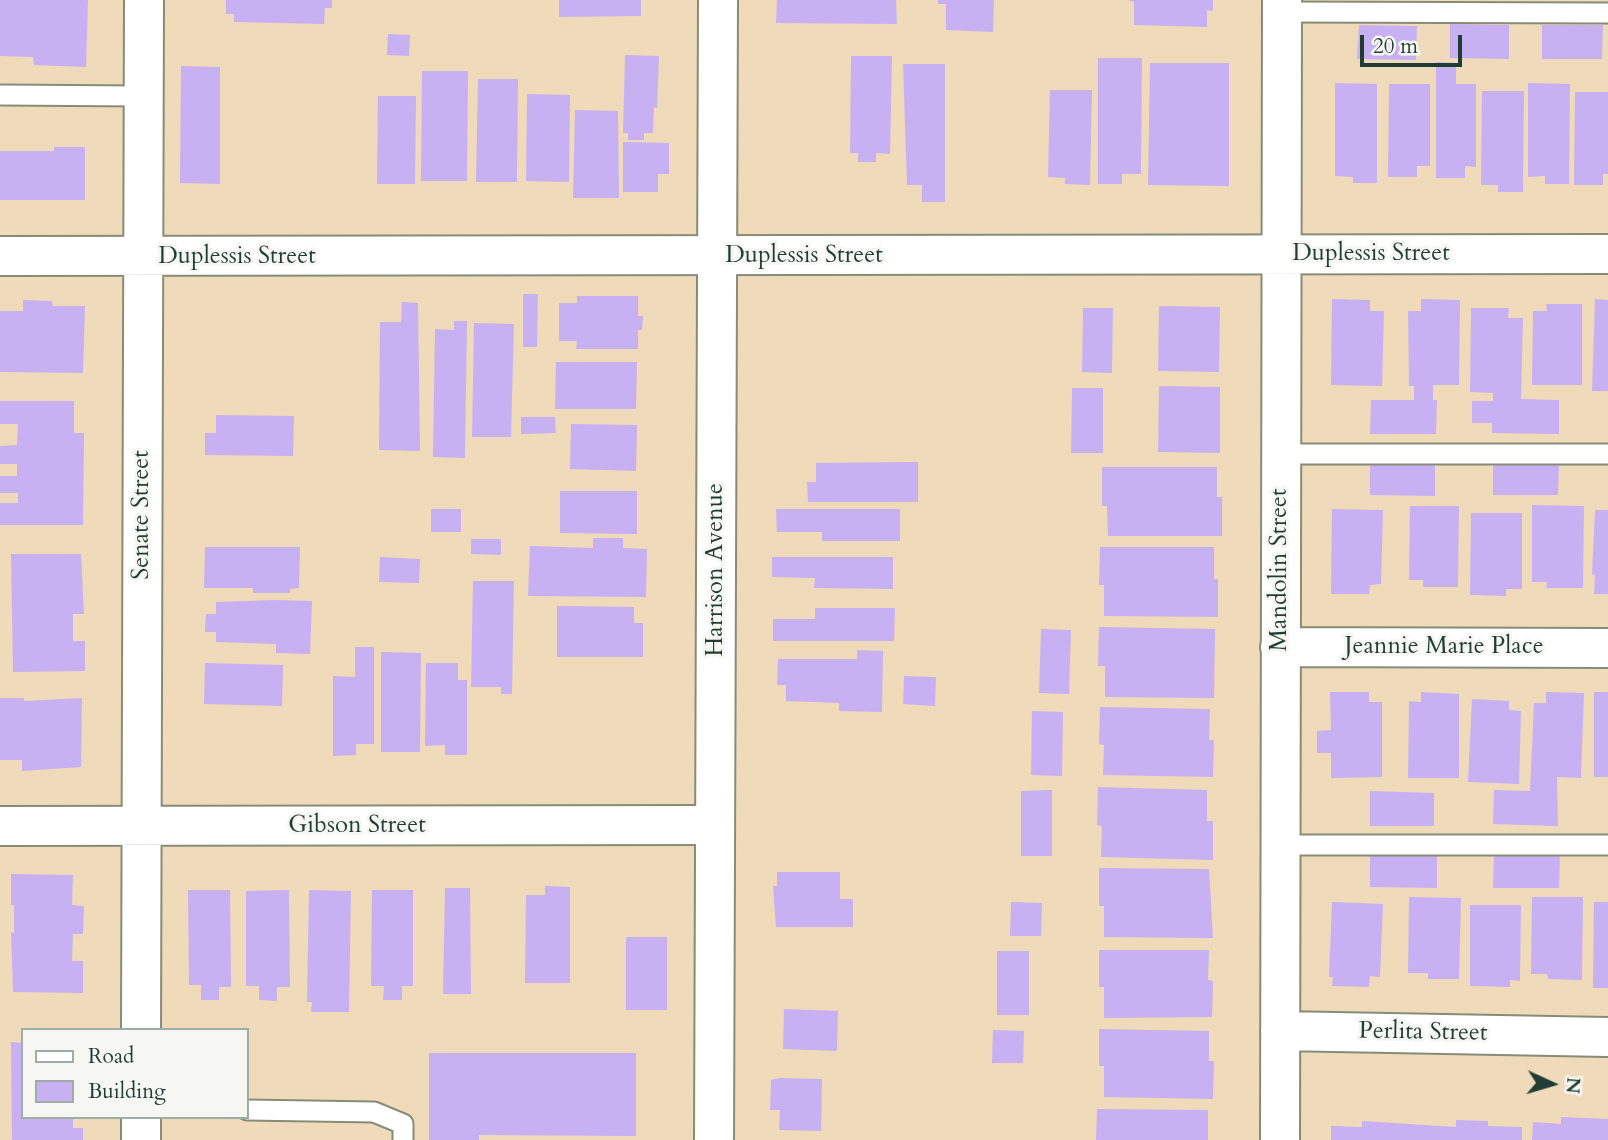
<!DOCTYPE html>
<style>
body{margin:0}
#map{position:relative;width:1608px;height:1140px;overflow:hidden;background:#efdbba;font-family:Cardo,serif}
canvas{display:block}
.legend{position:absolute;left:21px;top:1028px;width:228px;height:91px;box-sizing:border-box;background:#f6f6f2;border:2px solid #a0aca6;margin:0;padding:9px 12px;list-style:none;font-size:21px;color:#1f3d34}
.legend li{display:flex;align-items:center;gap:14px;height:35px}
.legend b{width:35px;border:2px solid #a0aca6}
.north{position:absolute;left:1517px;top:1049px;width:70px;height:70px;-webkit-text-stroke:5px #f6f6f2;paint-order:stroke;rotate:94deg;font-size:19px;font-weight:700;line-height:28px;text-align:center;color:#1f3d34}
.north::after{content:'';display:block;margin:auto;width:24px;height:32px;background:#1f3d34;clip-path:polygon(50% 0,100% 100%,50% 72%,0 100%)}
.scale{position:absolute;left:1360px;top:35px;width:102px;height:32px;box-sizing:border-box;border:4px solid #1f3d34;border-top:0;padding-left:9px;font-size:21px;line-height:24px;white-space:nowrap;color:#1f3d34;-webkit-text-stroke:5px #f6f6f2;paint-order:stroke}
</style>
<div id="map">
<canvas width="1608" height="1140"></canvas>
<ul class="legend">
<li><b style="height:9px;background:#fff"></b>Road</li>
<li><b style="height:19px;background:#c7b1f2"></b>Building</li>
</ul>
<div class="north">N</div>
<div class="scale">20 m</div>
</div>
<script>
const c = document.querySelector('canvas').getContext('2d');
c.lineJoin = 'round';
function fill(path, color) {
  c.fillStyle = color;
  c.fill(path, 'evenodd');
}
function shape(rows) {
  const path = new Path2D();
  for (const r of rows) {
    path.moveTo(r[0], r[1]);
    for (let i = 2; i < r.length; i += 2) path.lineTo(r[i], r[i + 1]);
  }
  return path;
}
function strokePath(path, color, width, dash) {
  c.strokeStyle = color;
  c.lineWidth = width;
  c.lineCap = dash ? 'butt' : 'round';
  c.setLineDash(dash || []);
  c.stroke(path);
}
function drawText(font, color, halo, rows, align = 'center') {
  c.font = font + ' Cardo,serif';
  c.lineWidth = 6;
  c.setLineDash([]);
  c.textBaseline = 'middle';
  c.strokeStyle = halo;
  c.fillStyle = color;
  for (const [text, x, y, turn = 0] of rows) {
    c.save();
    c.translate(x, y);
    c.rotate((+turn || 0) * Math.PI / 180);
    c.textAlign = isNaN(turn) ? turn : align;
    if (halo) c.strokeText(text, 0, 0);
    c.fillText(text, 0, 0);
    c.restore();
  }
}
fill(shape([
 [0,0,88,0,86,67,34,65,33,57,0,56],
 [226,0,332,0,332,8,325,8,324,24,234,22,234,14,226,14],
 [559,0,641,0,641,16,559,17],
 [777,0,896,0,897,24,776,23],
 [938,0,994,0,993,32,946,30,946,4,938,4],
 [1128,0,1213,0,1213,11,1207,10,1207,27,1134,25,1134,2],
 [1450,24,1509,25,1509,59,1450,58],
 [1359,25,1417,26,1416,60,1357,59],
 [1542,25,1603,25,1602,59,1542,59],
 [388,34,410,35,409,56,387,55],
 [625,55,659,56,657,108,654,107,653,133,644,133,644,140,628,140,628,133,623,133],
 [851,56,892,56,890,154,876,153,876,162,858,162,858,153,850,153],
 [1098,58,1142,58,1141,174,1122,174,1122,184,1098,184],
 [1436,62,1456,63,1456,84,1476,84,1476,167,1465,166,1465,178,1436,178],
 [1150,63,1229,63,1229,186,1148,185],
 [903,64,945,64,945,202,922,202,922,185,907,185],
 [181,66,220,67,220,184,180,183],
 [422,71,468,71,467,181,421,181],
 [478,79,518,79,517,182,476,182],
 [1335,83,1377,84,1377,183,1353,183,1353,177,1335,176],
 [1528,83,1570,84,1569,184,1545,184,1545,176,1528,177],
 [1389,84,1430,84,1430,166,1417,166,1417,177,1388,177],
 [1050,90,1092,90,1090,185,1065,184,1065,178,1048,177],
 [1482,91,1524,91,1523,192,1498,192,1498,185,1481,185],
 [1575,92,1608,92,1608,174,1603,174,1603,185,1574,185],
 [527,94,570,95,569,182,526,181],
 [378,96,416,96,415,184,377,184],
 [575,110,618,111,619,198,573,198],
 [623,142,669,143,669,174,658,174,658,192,623,192],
 [54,147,85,147,85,200,0,200,0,151,54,151],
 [523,294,538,294,537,347,523,347],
 [577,296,638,296,638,316,643,316,642,330,638,330,638,349,576,349,577,341,559,341,559,303,577,303],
 [1332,299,1370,300,1370,311,1384,311,1382,386,1331,385],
 [1421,299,1460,300,1459,385,1433,385,1433,400,1437,400,1436,434,1370,434,1371,400,1414,400,1414,386,1409,386,1408,311,1421,311],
 [1595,299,1608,300,1608,391,1592,391],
 [23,300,52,301,53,306,85,306,83,373,0,372,0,311,23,311],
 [402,302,418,303,420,451,379,450,380,322,401,322],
 [1546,304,1582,304,1582,385,1532,385,1533,311,1547,311],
 [1159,306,1220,307,1219,372,1158,371],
 [1083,308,1113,308,1112,373,1082,372],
 [1471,308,1509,308,1508,318,1523,318,1521,399,1559,400,1559,434,1492,433,1492,423,1472,423,1472,401,1493,401,1493,393,1470,392],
 [454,321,467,321,465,458,433,457,435,329,454,330],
 [474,323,514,324,511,437,472,437],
 [556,362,637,362,636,409,555,409],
 [1159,386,1220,387,1220,453,1158,452],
 [1072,388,1103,388,1103,453,1071,453],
 [0,401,74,401,74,433,84,433,83,525,0,525,0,503,18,503,18,493,0,493,0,476,17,476,17,464,0,464,0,446,17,445,18,424,0,424],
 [216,415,294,416,293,456,205,455,205,433,216,433],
 [521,417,555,417,556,433,521,434],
 [571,424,637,425,636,471,570,469],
 [1370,461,1435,461,1435,496,1370,495],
 [1493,461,1559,461,1558,495,1493,495],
 [918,462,918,502,808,502,807,482,816,482,816,463],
 [1102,467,1217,467,1217,497,1222,497,1222,536,1108,536,1107,506,1102,506],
 [560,491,637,491,637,534,560,533],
 [1532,505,1584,506,1583,588,1546,588,1547,582,1532,582],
 [1410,506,1459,506,1458,587,1423,587,1423,580,1409,580],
 [431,509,461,509,461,532,431,532],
 [776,509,900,509,900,541,822,541,822,532,777,532],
 [1332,509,1383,510,1381,584,1370,585,1369,594,1331,594],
 [1595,510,1608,510,1608,594,1594,594,1595,574,1592,575],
 [1471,513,1522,513,1522,589,1506,589,1506,596,1470,595],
 [593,538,623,538,623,548,647,549,646,597,528,596,530,546,593,548],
 [471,539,501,539,501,555,471,554],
 [205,547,300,547,299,588,290,589,290,593,253,593,253,588,204,588],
 [1100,547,1214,547,1214,579,1218,579,1218,617,1104,616,1104,585,1099,585],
 [11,554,81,554,84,614,73,614,73,641,85,641,85,671,13,672],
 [380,557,420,559,419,583,379,582],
 [772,557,893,557,893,589,814,588,815,578,772,577],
 [473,581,514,581,512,694,501,694,501,687,471,687],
 [276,600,312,601,310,654,276,653,276,644,216,642,216,632,205,632,206,614,216,614,216,602],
 [557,606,634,607,634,623,643,623,643,657,557,657],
 [815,608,895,608,894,641,773,641,773,619,815,619],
 [1099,627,1215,629,1214,698,1105,697,1105,666,1098,666],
 [1041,629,1071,630,1069,694,1039,693],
 [355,647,374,647,374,744,356,744,356,755,333,756,333,676,355,677],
 [857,650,883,651,882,712,839,711,839,703,786,701,786,685,777,685,778,659,857,659],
 [381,652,421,653,420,752,381,752],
 [205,663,283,665,282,706,204,704],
 [426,663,458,663,458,680,467,680,467,755,445,755,445,745,425,746],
 [904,676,936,677,935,706,903,704],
 [1330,692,1369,692,1369,702,1382,702,1382,777,1331,778,1331,753,1317,753,1317,731,1331,730],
 [1421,692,1459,694,1459,778,1408,778,1409,701,1421,702],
 [1546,692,1584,693,1581,778,1557,777,1558,826,1493,824,1494,790,1530,791,1534,703,1546,703],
 [1594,692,1608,692,1608,777,1594,777],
 [0,698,24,698,24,701,82,698,81,767,22,771,22,760,0,760],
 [1472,699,1509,701,1509,710,1521,711,1519,784,1468,782],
 [1100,707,1210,709,1209,740,1214,740,1213,777,1103,775,1104,745,1099,744],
 [1032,711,1063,712,1062,776,1031,775],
 [1098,787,1207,790,1207,821,1213,821,1213,860,1101,857,1102,826,1097,825],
 [1052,790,1052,856,1021,856,1021,791],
 [1370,791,1434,793,1434,826,1370,826],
 [1494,852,1560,853,1559,888,1493,888],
 [1370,853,1437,854,1437,888,1370,887],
 [1099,868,1209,869,1213,938,1104,937,1104,906,1099,906],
 [777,872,840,872,840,899,853,899,853,927,776,927,773,886,777,886],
 [11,874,73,875,72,905,84,906,83,934,73,934,72,961,83,961,83,993,13,992,11,932,14,933,14,905,11,905],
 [545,886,570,887,570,983,525,983,526,895,545,895],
 [445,888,470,888,471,994,443,994],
 [188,890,230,890,231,987,219,987,219,1000,201,1000,201,985,189,985],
 [289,890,290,987,277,987,277,1001,259,1000,259,986,246,986,246,891],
 [309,890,351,891,349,1012,311,1012,312,1002,307,1002],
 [372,890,413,890,413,986,402,986,402,1000,383,1000,384,986,371,986],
 [1409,897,1461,898,1459,979,1428,979,1428,973,1408,973],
 [1532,897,1583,897,1582,980,1548,979,1547,974,1531,974],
 [1011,902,1042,903,1041,936,1010,936],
 [1332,902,1383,904,1380,977,1370,976,1369,987,1332,986,1333,977,1329,977],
 [1594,902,1608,902,1608,988,1593,988],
 [1470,905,1521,905,1520,981,1510,980,1510,987,1470,986],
 [626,937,667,937,667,1010,626,1010],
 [1099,950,1209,950,1208,980,1213,981,1212,1017,1104,1018,1104,987,1099,987],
 [997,951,1029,951,1029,1015,997,1015],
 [784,1009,838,1011,837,1051,783,1049],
 [1099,1029,1209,1031,1209,1061,1214,1061,1213,1099,1104,1097,1104,1066,1099,1066],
 [993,1030,1024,1031,1023,1063,992,1063],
 [11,1042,23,1043,23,1117,73,1117,73,1128,83,1128,83,1140,12,1140],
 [429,1053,636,1053,636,1136,479,1135,479,1140,429,1140],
 [780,1078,822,1079,821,1131,779,1130,780,1110,770,1110,771,1080],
 [1097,1109,1208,1110,1208,1140,1096,1140],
 [1561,1117,1608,1119,1608,1140,1532,1140,1533,1122,1561,1124],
 [1456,1120,1488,1121,1488,1126,1522,1127,1522,1140,1331,1140,1331,1126,1362,1127,1362,1121,1456,1127]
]), '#c7b1f2');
const lane = shape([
 [1282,12,1608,13],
 [0,95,143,96],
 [1280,454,1608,454],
 [1280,845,1608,845],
 [247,1110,374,1112,403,1124,403,1140]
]);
const street = shape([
 [0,256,1608,254],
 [1280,647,1608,648],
 [0,826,714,825],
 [141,1030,144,0],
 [1280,1031,1608,1037],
 [141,1140,141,1117],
 [1280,1140,1282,0]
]);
const secondary = shape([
 [714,1140,718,0]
]);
strokePath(lane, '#878c77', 23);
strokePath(street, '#878c77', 42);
strokePath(secondary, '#878c77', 42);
strokePath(lane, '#fff', 19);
strokePath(street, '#fff', 38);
strokePath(secondary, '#fff', 38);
drawText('24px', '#1f3d34', '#f6f6f2', [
 ["Duplessis Street",1371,254],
 ["Duplessis Street",804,256],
 ["Duplessis Street",237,257],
 ["Senate Street",142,515,-90],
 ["Harrison Avenue",716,570,-90],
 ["Mandolin Street",1280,570,-90],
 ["Jeannie Marie Place",1444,647],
 ["Gibson Street",357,826],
 ["Perlita Street",1423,1033,1]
]);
</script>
